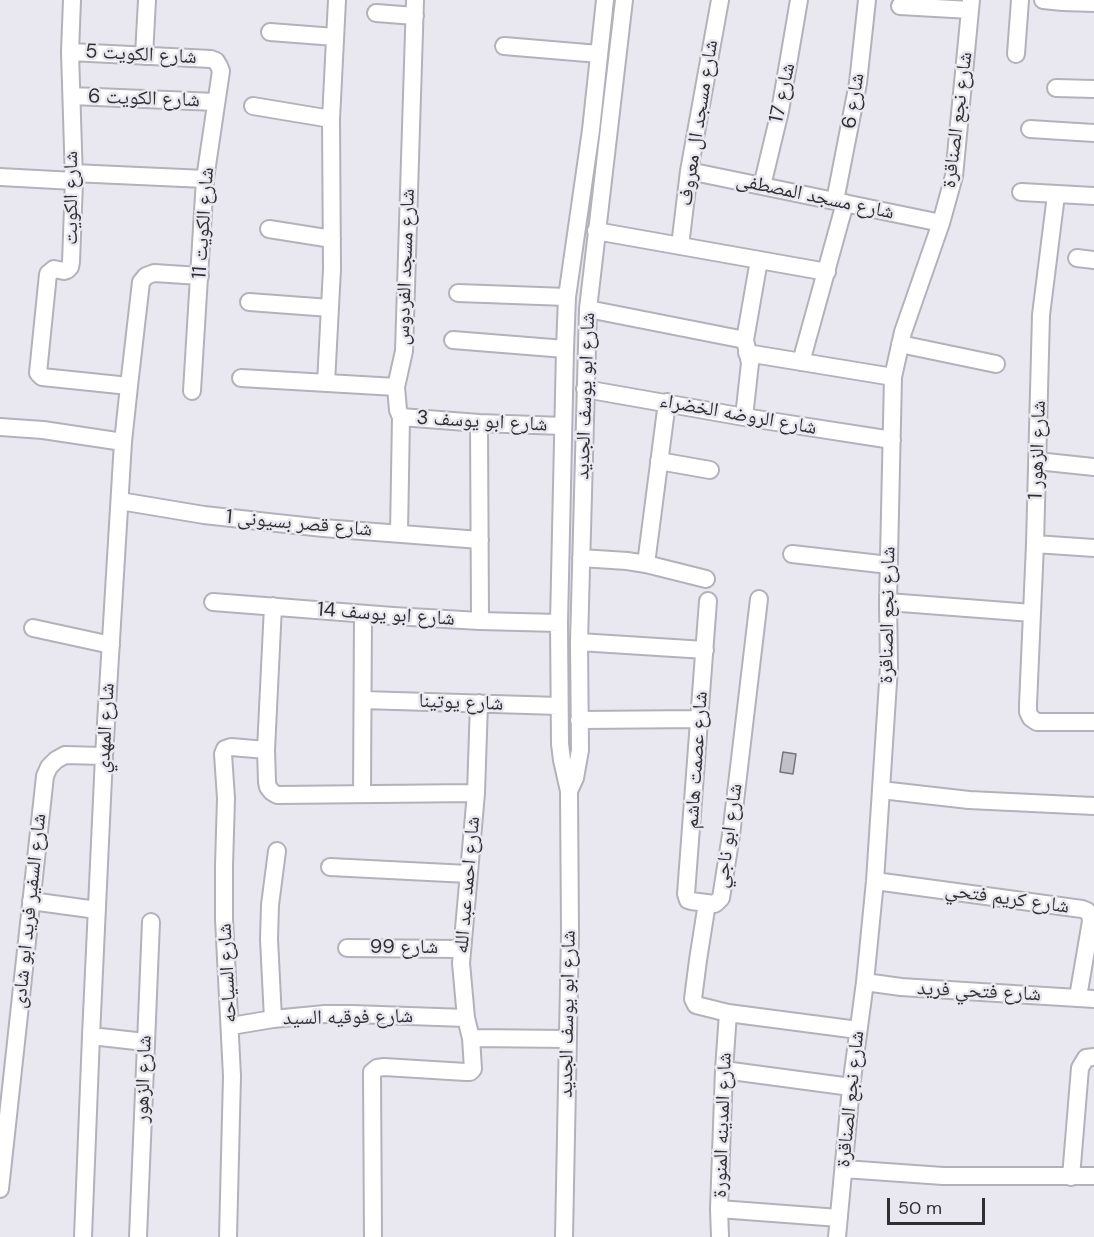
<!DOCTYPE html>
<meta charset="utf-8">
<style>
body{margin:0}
#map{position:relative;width:1094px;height:1237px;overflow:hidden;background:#e9e8f1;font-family:"DM Sans",sans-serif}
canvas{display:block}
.scale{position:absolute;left:887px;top:1198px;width:98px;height:27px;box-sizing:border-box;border:3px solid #2f2f32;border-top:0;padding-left:8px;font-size:18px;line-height:21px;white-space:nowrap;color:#2f2f32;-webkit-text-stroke:4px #e9e8f1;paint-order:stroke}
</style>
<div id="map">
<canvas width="1094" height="1237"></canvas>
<div class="scale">50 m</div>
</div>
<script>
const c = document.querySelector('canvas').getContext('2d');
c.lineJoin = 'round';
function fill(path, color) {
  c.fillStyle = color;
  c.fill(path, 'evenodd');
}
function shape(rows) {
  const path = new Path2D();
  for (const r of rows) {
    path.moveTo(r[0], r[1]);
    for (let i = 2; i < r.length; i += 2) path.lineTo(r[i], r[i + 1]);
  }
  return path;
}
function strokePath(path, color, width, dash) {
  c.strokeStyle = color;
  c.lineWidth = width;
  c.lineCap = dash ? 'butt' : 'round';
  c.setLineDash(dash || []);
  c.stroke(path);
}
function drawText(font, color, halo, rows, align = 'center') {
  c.font = font + ' "DM Sans","Noto Naskh Arabic",sans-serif';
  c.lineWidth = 5;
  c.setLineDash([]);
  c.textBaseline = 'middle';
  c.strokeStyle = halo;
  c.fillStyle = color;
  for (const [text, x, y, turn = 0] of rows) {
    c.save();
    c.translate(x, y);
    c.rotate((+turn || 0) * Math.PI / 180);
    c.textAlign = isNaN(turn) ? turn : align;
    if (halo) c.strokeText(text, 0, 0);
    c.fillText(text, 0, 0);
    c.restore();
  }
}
const building = shape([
 [783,752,796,754,793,774,780,772,783,752]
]);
fill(building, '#c1bfc8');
strokePath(building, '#75747c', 1.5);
const minor = shape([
 [72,0,70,52,74,181,71,262,70,267,67,270,64,271,54,269,48,274,38,373,42,377,129,386],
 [1043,0,1063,2,1094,3],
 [900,6,970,10],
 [376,13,415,16],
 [270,32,335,37],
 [504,46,599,54],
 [70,52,211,59,216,61,219,66,221,71,205,179,192,391],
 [1016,54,1020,0],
 [144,56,147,0],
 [1056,88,1094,89],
 [72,96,216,102],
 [253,106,331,119],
 [1030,129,1094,133],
 [689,171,941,223],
 [73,173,205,179],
 [0,177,74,181],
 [762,186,780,111,799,0],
 [1021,192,1094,196],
 [1056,195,1041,315,1035,544,1028,705,1028,712,1031,718,1037,722,1094,722],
 [835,201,858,83,867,0],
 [269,229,332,239],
 [596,231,827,272],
 [680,246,689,171,720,0],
 [1077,258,1094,260],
 [458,293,567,297],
 [249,302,330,308],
 [588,309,745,340],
 [453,340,565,349],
 [900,344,996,364],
 [747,353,893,377],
 [801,362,845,203],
 [241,378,396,387],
 [326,383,332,269,331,119,337,0],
 [585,389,744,417,892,440],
 [401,417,479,423,563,426],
 [744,417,750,363,745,340,759,260],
 [479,423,480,621],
 [0,427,43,430,123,442],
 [659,461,710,470],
 [1037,461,1094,467],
 [120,501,204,515,323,528,480,540],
 [399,533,401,417,398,410,396,387,404,351,415,0],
 [1035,544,1094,548],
 [792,554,889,565],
 [581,558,627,561,646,564,706,579],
 [646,564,667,402],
 [708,601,686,894,688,900,691,901,714,904,716,903,721,898,731,835,759,599],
 [213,602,393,616,480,621,559,623],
 [888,602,1032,613],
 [273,606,266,750,267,782,268,787,272,792,277,795,476,793],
 [33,628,111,645],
 [579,642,705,650],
 [363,700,559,706],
 [579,720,700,719],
 [881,790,969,800,1094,806],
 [569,791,575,778,580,750,579,642,588,309,624,0],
 [362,794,363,614],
 [330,867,468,874],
 [875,881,1082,909,1087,911,1090,915,1091,921,1078,997],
 [31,901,97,910],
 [707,903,698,960,693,999,696,1005,728,1013,858,1030],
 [347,948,462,949],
 [865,982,901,987,1094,999],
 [273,1019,269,939,270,905,277,851],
 [231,1026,273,1019,325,1014,352,1014,466,1018],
 [91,1036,145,1042],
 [471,1038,568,1039],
 [724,1070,851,1087],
 [844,1169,943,1176,1094,1176],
 [1071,1177,1080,1068,1086,1058,1094,1057],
 [0,1189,45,776,49,767,56,760,65,755,104,756],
 [719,1209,839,1218],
 [83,1237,91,1036,104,756,123,442,129,386,141,282,146,276,154,273,200,276],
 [138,1237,151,922],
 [228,1237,232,1076,224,919,224,866,226,798,223,754,225,749,231,747,266,750],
 [373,1237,372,1072,377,1068,384,1067,466,1072,470,1072,473,1069,471,1038,466,1018,461,963,476,793,479,703],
 [564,1237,570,933,569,791,562,760,560,744,559,623,565,349,567,297,591,130,605,0],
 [720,1237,719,1209,724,1070,728,1013],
 [837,1237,851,1087,865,982,875,881,889,667,888,602,893,377,903,332,941,223,954,176,971,0]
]);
strokePath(minor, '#b3b1ba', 20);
strokePath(minor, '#fff', 16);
drawText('20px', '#2f2f32', '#e9e8f1', [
 ["شارع الكويت 5",141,55,3],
 ["شارع 17",783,93,-78],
 ["شارع الكويت 6",144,99,2],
 ["شارع 6",854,101,-81],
 ["شارع نجع الصناقرة",958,120,-83],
 ["شارع مسجد ال معروف",699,123,-81],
 ["شارع مسجد المصطفى",815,197,12],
 ["شارع الكويت",72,198,-90],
 ["شارع الكويت 11",204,223,-86],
 ["شارع مسجد الفردوس",406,267,-88],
 ["شارع ابو يوسف الجديد",586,396,-88],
 ["شارع الروضه الخضراء",738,415,10],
 ["شارع ابو يوسف 3",482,422,3],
 ["شارع الزهور 1",1038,450,-88],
 ["شارع قصر بسيونى 1",299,524,5],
 ["شارع ابو يوسف 14",386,615,4],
 ["شارع نجع الصناقرة",888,615,-89],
 ["شارع يوتينا",461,703,2],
 ["شارع المهدي",106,728,-87],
 ["شارع عصمت هاشم",697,760,-86],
 ["شارع ابو ناجي",729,836,-82],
 ["شارع احمد عبد الله",468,885,-85],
 ["شارع كريم فتحي",1007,899,8],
 ["شارع السفير فريد ابو شادى",30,911,-84],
 ["شارع 99",404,948],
 ["شارع السياحه",228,973,-93],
 ["شارع فتحي فريد",979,992,3],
 ["شارع ابو يوسف الجديد",568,1014,-89],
 ["شارع فوقيه السيد",348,1018,-1],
 ["شارع الزهور",144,1079,-88],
 ["شارع نجع الصناقرة",851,1099,-84],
 ["شارع المدينه المنورة",723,1125,-88]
]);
</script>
